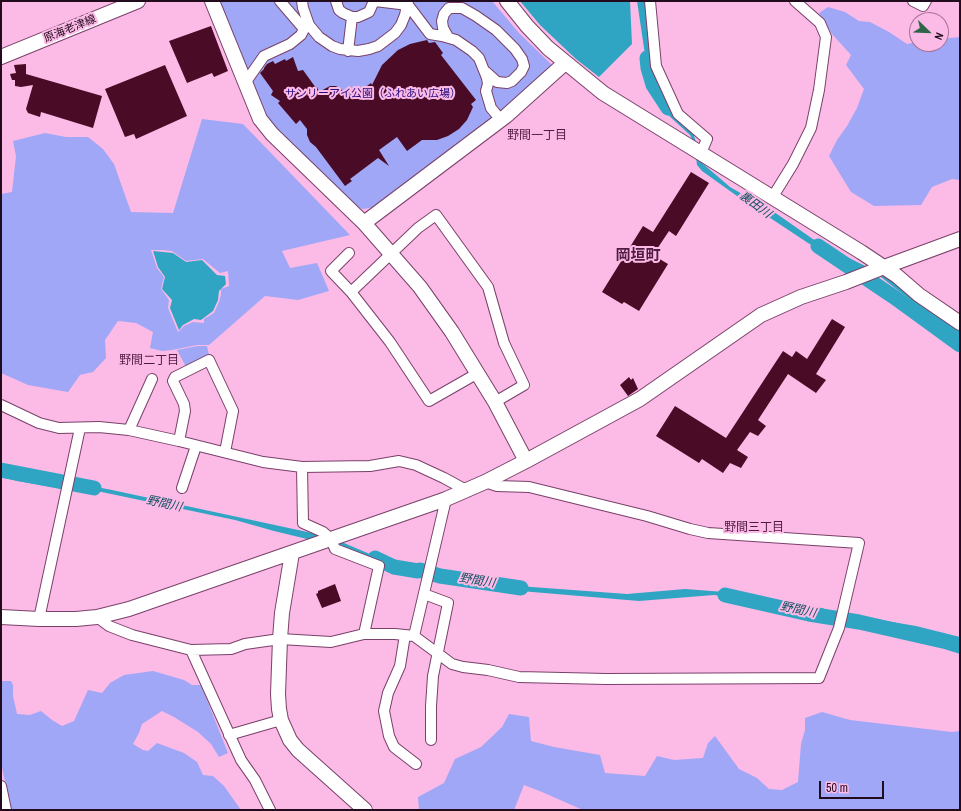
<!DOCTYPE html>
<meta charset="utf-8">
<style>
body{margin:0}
#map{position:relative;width:961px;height:811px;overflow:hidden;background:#fcbae7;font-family:"Archivo Narrow",sans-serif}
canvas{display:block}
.frame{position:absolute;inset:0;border:2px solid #220b1c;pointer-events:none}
.north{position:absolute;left:909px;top:12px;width:40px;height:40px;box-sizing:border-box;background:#fcbae7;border:1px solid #a57496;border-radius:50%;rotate:113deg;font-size:11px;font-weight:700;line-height:16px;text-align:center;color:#220b1c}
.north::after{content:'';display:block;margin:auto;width:14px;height:18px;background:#31654a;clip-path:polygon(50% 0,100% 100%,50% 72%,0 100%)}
.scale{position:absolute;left:819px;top:781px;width:65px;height:18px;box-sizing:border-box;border:2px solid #220b1c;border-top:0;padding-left:5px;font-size:12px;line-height:14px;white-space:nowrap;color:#220b1c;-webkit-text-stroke:3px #fcbae7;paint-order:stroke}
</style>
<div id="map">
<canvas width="961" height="811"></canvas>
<div class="frame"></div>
<div class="north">N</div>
<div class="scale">50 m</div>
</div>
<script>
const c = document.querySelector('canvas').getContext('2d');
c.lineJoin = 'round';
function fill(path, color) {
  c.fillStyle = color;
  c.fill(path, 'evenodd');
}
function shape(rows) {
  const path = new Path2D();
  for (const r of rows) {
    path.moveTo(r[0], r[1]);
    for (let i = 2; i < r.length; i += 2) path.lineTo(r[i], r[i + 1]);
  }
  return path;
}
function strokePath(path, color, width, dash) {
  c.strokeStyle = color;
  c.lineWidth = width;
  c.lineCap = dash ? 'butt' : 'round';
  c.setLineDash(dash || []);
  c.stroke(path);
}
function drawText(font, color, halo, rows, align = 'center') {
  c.font = font + ' "Archivo Narrow","Noto Sans JP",sans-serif';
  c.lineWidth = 4;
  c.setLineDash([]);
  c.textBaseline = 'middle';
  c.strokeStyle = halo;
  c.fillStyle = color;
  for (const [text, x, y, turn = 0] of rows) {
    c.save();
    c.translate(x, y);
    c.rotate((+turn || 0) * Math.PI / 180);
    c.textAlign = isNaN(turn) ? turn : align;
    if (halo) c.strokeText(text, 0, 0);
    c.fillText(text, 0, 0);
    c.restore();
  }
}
fill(shape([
 [217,1,492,1,519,33,553,66,509,107,376,207,363,209,356,207,291,145,263,114],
 [828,7,845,12,859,21,870,22,889,32,907,44,917,42,917,44,941,44,941,39,960,37,960,180,952,179,932,187,921,205,874,206,851,192,829,156,837,140,847,126,857,108,864,89,846,65,851,55,832,34,819,13],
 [202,119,243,124,350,235,282,251,290,268,317,263,329,291,298,300,265,296,209,345,197,345,172,350,162,351,150,348,153,332,136,323,118,321,105,340,106,358,93,372,80,375,68,392,28,385,1,373,1,194,12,192,16,156,13,141,45,133,66,137,88,137,103,149,114,164,131,212,173,213],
 [151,250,162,250,172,251,186,261,203,259,220,273,228,271,229,286,221,289,221,295,219,302,214,313,204,319,204,323,193,322,184,326,178,332,168,308,169,300,161,289,164,277,157,268],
 [198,346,207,346,209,355,186,367,177,350],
 [153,671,184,680,192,685,201,685,228,753,219,757,211,744,198,732,174,717,162,711,142,724,139,733,133,744,143,750,148,751,157,743,184,753,197,762,203,775,213,776,224,786,241,810,11,810,1,763,1,681,11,681,13,685,13,696,17,714,30,715,41,711,52,720,62,726,74,721,88,690,102,693,110,683,124,675],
 [822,712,850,720,952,732,960,731,960,810,583,810,542,792,524,785,514,810,419,810,418,797,444,783,455,759,481,747,502,727,509,714,529,717,531,741,554,747,600,755,605,773,645,776,657,756,674,760,703,758,708,743,715,736,739,769,757,778,769,789,782,790,798,782,801,744,805,730,805,718]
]), '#9fa7f6');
fill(shape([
 [520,1,630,1,632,44,599,77,576,59,540,25],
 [637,1,645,1,651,64,669,107,677,117,693,132,702,163,730,187,777,214,820,244,888,277,960,330,960,336,938,322,881,277,855,267,808,243,737,196,702,171,697,165,694,143,690,135,667,114,660,102,655,86,647,68],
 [153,251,173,253,186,262,202,260,217,275,225,276,226,284,219,291,218,300,213,311,201,320,194,319,183,325,179,330,170,308,172,300,162,289,165,277,158,267],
 [1,472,56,482,86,485,112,490,312,533,344,543,386,561,403,566,435,571,461,580,491,584,627,594,685,589,738,593,822,608,833,612,916,626,960,637,960,642,907,629,850,621,758,601,714,595,639,601,485,588,404,570,377,561,340,547,274,531,235,520,97,491,52,487,17,481,1,477]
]), '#2fa5c3');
strokePath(shape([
 [647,58,648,68,653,85,668,108],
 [818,246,894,297,960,345],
 [1,470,94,488],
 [375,558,394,567,418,571,420,570,440,576,521,588],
 [725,595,809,614,859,622,947,642,960,646]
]), '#2fa5c3', 15);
fill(shape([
 [211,26,228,71,214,77,212,73,187,83,169,41],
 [427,40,429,43,435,42,443,53,441,55,476,100,471,104,473,107,467,120,459,129,448,136,437,140,422,140,407,151,397,137,379,150,389,166,378,158,350,179,352,181,345,186,316,147,310,142,307,135,307,129,300,120,296,124,278,103,280,101,271,95,273,91,260,73,264,69,264,68,267,64,273,61,275,64,285,59,286,61,293,57,298,71,303,70,316,88,317,87,319,92,330,86,336,86,342,90,348,99,352,92,356,94,371,83,372,85,382,65,398,50,410,44],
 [26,64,26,74,102,96,93,128,41,112,40,117,28,113,26,109,33,85,21,87,15,86,15,80,12,80,10,74,16,73,14,65],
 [165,65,187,116,136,139,134,134,125,137,105,89],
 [691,172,709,183,676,236,669,231,653,255,668,264,639,311,624,302,622,304,602,292,643,226,653,232],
 [832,319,845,327,816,374,826,380,816,393,788,374,758,420,766,426,758,436,750,432,737,450,748,457,741,468,730,463,723,473,702,459,699,463,656,436,675,406,726,438,783,351,792,357,796,351,807,359],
 [629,377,631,380,633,378,638,389,628,396,620,385],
 [335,584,341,601,322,608,316,594,318,593,318,591]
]), '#490b26');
const street = shape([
 [280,1,304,29],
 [302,1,303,8,309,25,319,37,332,46,340,49,358,51,369,49,378,46,395,33,401,25,405,15,408,1],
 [336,1,339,10,343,13,352,17,358,17,369,12,374,1],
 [375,1,408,5,430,34,442,36,456,40,472,51,479,58,487,78,488,84,486,91,491,108,501,120],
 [650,1,656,66,678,114,707,139,701,153],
 [913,1,923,6,926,1],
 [448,37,443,28,442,21,444,14,449,8,462,8,476,16,496,30,515,49,522,59,524,66,521,72,512,81,507,83,497,82,486,72],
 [348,51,352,17],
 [245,83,264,56,290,44,301,35,304,29,309,25],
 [772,198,793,164,811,128,819,90,826,37,820,23,795,1],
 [349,253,331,271,351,292,390,342,429,401,478,373],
 [351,292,418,228,436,215,488,287,504,343,524,385,495,402],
 [1,405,39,423,59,428,99,427,129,430,179,441,263,462,302,467,370,466,399,461,416,465,444,478,466,490],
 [129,430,152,379],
 [179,441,185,411,184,404,173,381,175,377,209,360,233,411,225,452],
 [302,467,303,523,323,532,331,539,335,549,379,566,364,634],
 [182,488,196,446],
 [424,594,448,603,433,676,431,706,431,740],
 [97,617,109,626,132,635,191,650,231,649,245,644,280,639,331,642,364,634,395,634,414,636,452,664,463,667,488,670,519,677,606,679,819,678,839,628,859,543,708,533,690,529,647,516,529,487,497,486,485,482],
 [39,619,80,428],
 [405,635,400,666,388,693,384,711,389,736,394,747,416,764],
 [414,636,446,499],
 [191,650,241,760,255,780,270,810],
 [229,735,281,720],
 [1,786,6,810]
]);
const secondary = shape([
 [212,1,260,119,272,134,364,223,506,116,565,63],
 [507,1,527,26,548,48,603,93,861,252,897,276,919,295,960,323],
 [1,57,138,1],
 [364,223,420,287,452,332,495,402,526,461],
 [292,553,282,613,280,639,278,694,279,709,281,720,290,740,298,750,365,810],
 [1,617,39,619,76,619,97,617,129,609,446,499,485,482,526,461,640,399,761,315,801,297,846,282,884,267,960,239]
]);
strokePath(street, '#794169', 12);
strokePath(secondary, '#794169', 16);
strokePath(street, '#fff', 10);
strokePath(secondary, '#fff', 14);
drawText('11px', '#220b1c', '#fcbae7', [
 ["原海老津線",70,29,-22]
]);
drawText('11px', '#250d7c', '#fcbae7', [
 ["サンリーアイ公園（ふれあい広場）",373,94]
]);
drawText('12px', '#501b42', '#fcbae7', [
 ["野間一丁目",537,136],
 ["野間二丁目",149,361],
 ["野間三丁目",754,528]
]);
drawText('italic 12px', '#0f5060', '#fcbae7', [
 ["裏田川",755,205,36],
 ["野間川",164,504,12],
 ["野間川",477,581,9],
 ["野間川",798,610,12]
]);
drawText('bold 15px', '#501b42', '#fcbae7', [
 ["岡垣町",638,256]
]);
</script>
